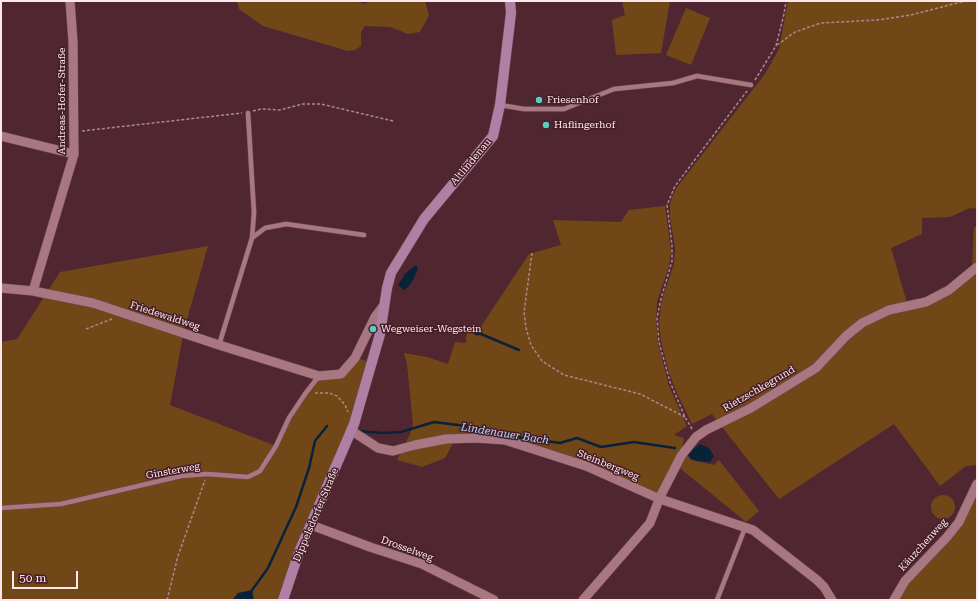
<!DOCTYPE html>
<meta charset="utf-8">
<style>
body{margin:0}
#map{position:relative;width:978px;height:601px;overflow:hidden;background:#502731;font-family:"Roboto Serif",serif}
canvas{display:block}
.frame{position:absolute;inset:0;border:2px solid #fee8ec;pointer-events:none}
.scale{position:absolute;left:12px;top:571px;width:66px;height:18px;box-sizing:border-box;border:2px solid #fee8ec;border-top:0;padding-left:5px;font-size:12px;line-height:14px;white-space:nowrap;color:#fee8ec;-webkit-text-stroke:3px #451d27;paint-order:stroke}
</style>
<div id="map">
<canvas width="978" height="601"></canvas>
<div class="frame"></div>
<div class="scale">50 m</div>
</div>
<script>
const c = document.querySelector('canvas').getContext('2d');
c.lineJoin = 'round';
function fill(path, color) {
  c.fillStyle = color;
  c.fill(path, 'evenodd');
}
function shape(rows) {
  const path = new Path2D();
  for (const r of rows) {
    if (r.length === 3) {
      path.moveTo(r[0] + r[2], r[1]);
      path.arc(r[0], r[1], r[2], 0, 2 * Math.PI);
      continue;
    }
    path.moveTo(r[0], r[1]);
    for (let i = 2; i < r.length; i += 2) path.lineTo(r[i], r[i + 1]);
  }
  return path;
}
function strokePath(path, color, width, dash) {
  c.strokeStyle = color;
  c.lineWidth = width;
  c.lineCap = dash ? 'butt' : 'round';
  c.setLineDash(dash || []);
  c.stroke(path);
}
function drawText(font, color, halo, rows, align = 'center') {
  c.font = font + ' "Roboto Serif",serif';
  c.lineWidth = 3;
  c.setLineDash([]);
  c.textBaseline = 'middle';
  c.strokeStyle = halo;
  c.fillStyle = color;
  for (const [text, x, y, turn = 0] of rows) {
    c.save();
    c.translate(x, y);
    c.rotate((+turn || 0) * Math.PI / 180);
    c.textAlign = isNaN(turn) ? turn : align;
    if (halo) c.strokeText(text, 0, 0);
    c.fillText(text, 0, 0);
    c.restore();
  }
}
fill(shape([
 [237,1,352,1,366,4,368,1,425,1,429,15,420,32,408,34,390,27,365,26,361,32,361,46,355,50,348,51,263,26,239,9],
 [622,1,670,1,661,53,616,55,612,20,625,15],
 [788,1,977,1,977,209,970,208,950,217,922,218,922,234,891,248,907,303,858,330,893,313,933,303,977,270,977,465,966,466,940,486,894,424,779,499,722,427,773,400,718,422,712,414,692,424,677,393,669,373,661,341,659,322,662,300,674,264,675,248,670,217,670,205,672,197,677,187,765,74,779,49],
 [686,8,710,18,691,65,666,55],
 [665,206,671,251,669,266,657,302,656,322,658,343,669,386,687,426,674,435,684,438,680,455,688,456,691,460,714,465,719,460,759,511,746,522,676,465,659,497,505,439,456,438,445,458,422,467,397,460,410,434,413,425,407,364,404,353,427,357,448,364,455,342,466,343,467,328,478,331,529,254,561,245,553,220,621,222,629,210],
 [974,227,977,227,977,263,972,266],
 [208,246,184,330,170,405,276,446,289,418,319,376,343,377,360,359,369,362,350,424,281,600,1,600,1,342,17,339,60,272],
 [977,492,977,600,898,600,907,582],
 [943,507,12]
]), '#724718');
fill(shape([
 [416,265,418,269,413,280,409,286,404,290,398,285,405,274],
 [700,444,709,448,714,456,710,462,697,461,691,459,688,455,690,452],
 [252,590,254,600,232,600,238,593]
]), '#082338');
strokePath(shape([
 [470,329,476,334,481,334,519,350],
 [358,431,383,433,401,432,434,422,474,427,509,436,560,443,577,438,601,447,634,442,675,448],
 [250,593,268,568,296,507,309,468,315,441,327,426]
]), '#082338', 2.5);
const lane = shape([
 [500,105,524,109,564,109,614,89,673,83,697,76,751,85],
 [252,238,265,228,286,224,364,235],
 [219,345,252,238,254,213,248,113],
 [1,508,61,504,181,476,207,474,248,477,260,471,276,446,289,418,305,394,319,376],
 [717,600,745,528]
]);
const street = shape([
 [1,136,74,154],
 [1,288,33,291,93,303,219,345,319,376,341,374,355,358,375,317,384,305],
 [33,291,74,154,73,42,70,1],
 [352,431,378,448,393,451,415,445,446,439,476,438,505,440,586,466,660,499,753,530,817,580,824,587,832,600],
 [311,525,370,547,422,564,494,600],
 [583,600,650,523,660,497,681,456,696,437,706,430,751,408,816,368,846,336,862,323,889,310,926,302,949,290,977,267],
 [894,600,905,581,947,537,959,522,977,484]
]);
const secondary = shape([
 [283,600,299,552,354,424,380,334,387,288,391,273,424,219,493,136,500,105,511,13,510,1]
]);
strokePath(lane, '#694750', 5.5);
strokePath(street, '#694750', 10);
strokePath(secondary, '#694750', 11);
strokePath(shape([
 [777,45,795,32,821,23,877,20,911,15,965,1],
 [755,80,776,46,784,14,786,1],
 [253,111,261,109,280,110,303,104,321,104,393,121],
 [82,131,242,113],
 [532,253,524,312,526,328,531,345,542,361,564,375,640,394,685,417],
 [86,329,112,319],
 [315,393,329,393,337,396,345,405,348,412],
 [692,429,685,417,670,382,659,342,657,318,661,299,672,261,672,245,667,205,675,186,747,91],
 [167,600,178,556,205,480]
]), '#a88990', 1.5, [3, 2]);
strokePath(lane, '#a87782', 4.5);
strokePath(street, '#a87782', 9);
strokePath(secondary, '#af7fa4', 10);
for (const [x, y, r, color] of [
 [539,100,4,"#58cec0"],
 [546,125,4,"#58cec0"],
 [373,329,4,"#58cec0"]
]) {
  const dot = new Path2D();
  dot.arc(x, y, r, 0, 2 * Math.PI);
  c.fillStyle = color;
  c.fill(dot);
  strokePath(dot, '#451d27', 1.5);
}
drawText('10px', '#fee8ec', '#451d27', [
 ["Friesenhof",547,100],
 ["Haflingerhof",554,125],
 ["Wegweiser-Wegstein",381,329]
], 'left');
drawText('10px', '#fee8ec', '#451d27', [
 ["Andreas-Hofer-Straße",62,101,-90],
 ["Altlindenau",471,162,-50],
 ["Friedewaldweg",165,316,18],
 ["Rietzschkegrund",759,389,-30],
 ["Steinbergweg",608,465,22],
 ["Ginsterweg",173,471,-10],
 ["Dippelsdorfer Straße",316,515,-67],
 ["Käuzchenweg",923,545,-48],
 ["Drosselweg",407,549,20]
]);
drawText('italic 11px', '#b3dbfe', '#451d27', [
 ["Lindenauer Bach",505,434,9]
]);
</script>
